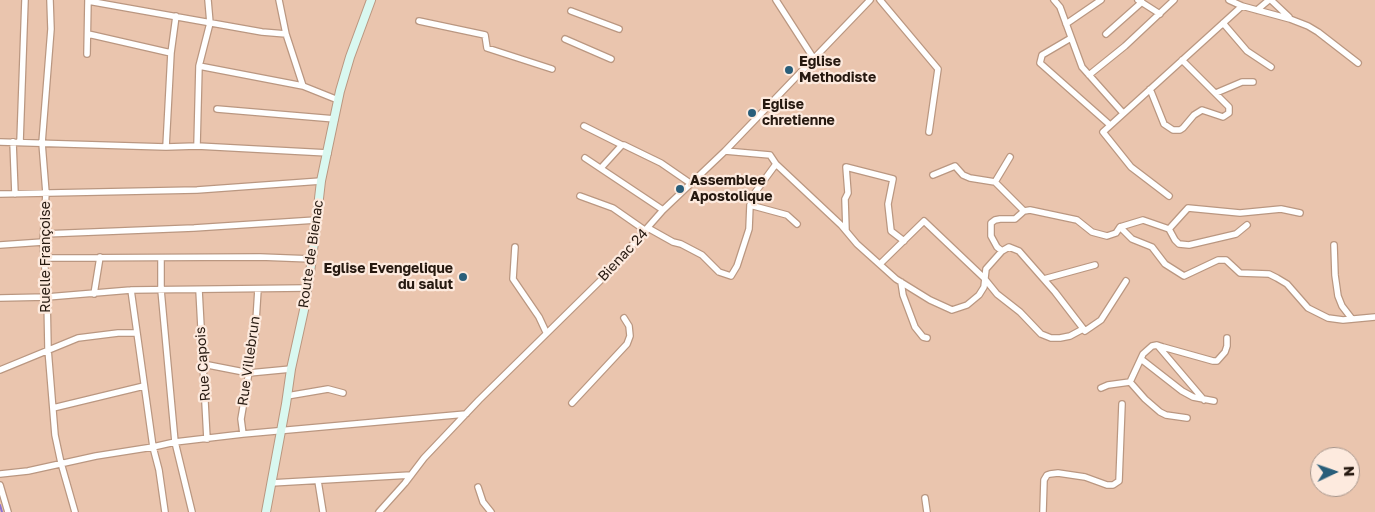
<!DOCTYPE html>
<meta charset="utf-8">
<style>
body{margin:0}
#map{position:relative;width:1375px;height:512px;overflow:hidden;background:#eac5ae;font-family:"Golos Text",sans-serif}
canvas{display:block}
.north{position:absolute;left:1310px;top:447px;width:50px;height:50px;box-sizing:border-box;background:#fdeade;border:1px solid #a7968c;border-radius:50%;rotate:87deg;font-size:14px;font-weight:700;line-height:20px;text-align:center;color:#261910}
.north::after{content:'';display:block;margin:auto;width:18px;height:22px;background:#295e7a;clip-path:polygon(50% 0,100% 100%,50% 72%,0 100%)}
</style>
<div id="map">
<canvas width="1375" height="512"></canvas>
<div class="north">N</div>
</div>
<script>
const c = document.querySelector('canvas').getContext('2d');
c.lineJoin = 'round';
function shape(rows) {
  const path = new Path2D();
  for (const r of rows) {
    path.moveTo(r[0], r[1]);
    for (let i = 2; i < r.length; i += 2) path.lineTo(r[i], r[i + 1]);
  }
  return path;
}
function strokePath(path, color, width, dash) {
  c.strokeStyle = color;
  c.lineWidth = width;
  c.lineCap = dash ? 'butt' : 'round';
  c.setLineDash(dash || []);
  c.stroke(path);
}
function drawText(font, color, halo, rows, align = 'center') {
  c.font = font + ' "Golos Text",sans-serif';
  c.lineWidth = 4.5;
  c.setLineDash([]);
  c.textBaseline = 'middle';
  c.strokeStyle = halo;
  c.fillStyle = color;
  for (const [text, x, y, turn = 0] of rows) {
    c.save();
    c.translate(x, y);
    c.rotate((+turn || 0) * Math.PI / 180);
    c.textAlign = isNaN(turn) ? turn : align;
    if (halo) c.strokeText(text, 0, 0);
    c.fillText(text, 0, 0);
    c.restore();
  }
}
strokePath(shape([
 [0,505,2,512]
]), '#8d72d3', 2);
const street = shape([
 [50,0,51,29,42,143,46,193,43,242,47,297,48,349,55,435,61,463,75,512],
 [279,0,286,34],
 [776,0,814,59],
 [880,0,938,69,929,132],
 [1054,0,1060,7,1082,67,1123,113],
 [1138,0,1160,14],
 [1229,0,1242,6,1290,19,1308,26,1318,32,1358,63],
 [1271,0,1289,17],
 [88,1,262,32,286,34,303,86],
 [1257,10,1269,0],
 [571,11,619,29],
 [419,21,485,35,487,48,552,69],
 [1223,23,1247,51,1271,67],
 [1066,24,1101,0],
 [88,34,171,53],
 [1106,34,1142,2],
 [1071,38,1042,55,1040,63,1110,125],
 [565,39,611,59],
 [87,54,88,0],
 [199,66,303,86,338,100],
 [1089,75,1125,46,1174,0],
 [1150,89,1164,124,1173,130,1180,130,1183,128,1194,115,1202,110,1223,117,1229,113,1229,107,1182,60],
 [1216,93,1242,82,1253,82],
 [217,109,335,119],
 [584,126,622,145],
 [0,142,166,147,197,146,328,153],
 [13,142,15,194],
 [20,142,25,0],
 [197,146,199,66,210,23,208,0],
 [166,147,171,53,176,16],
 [725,151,770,155,776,164,841,225,857,244,896,279,930,300,952,310,967,305,979,295,984,287,986,269,1002,251,1009,247,1019,251,1055,292,1085,331,1101,320,1126,281],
 [585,158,663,210],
 [601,168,622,145,624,145,661,163,690,183],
 [933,175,955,166,963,175,970,178,995,182,1010,157],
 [995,182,1024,211],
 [0,194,197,190,321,181],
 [580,196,613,208,646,231],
 [1169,196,1131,167,1103,132,1242,6],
 [750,205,787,215,797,224],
 [1120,227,1132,239,1152,247,1165,264,1184,276,1218,260,1226,260,1240,273,1269,274,1277,278,1287,284,1308,308,1328,318,1343,320,1375,317],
 [648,228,673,242,681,244,702,255,719,272,731,276,737,266,749,229,750,205,754,194,776,164],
 [1169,229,1175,240,1179,244,1189,245,1236,234,1247,225],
 [846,230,845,199,848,193,846,167,893,179,888,204,891,231,904,241],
 [44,234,194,228,316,220],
 [0,245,43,242],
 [1334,245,1335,275,1338,296,1342,306,1352,319],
 [515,247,513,279,539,317,546,332],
 [1002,251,997,247,991,236,991,223,995,220,1000,219,1015,219,1024,211,1030,210,1077,220,1092,232,1107,236,1116,233,1120,227,1143,220,1169,229,1188,208,1240,213,1281,209,1300,213],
 [44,258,260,257,312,259],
 [161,258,161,290,175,442,192,512],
 [880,264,924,221,984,278,997,294,1020,312,1041,334,1051,338,1060,338,1070,336,1083,329],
 [1044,279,1095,265],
 [901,282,903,295,915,327,923,337,927,338],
 [131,290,153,447,159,470,165,512],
 [199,290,207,439],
 [94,294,100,257],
 [0,298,47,297,131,290,307,288],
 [1158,346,1204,400],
 [1141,359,1182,391,1193,397,1214,401],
 [203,364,249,373,291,369],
 [0,370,78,338,118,333,137,333],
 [1130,382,1145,399,1160,412,1166,415,1187,418],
 [1101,388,1108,385,1130,382,1143,354,1152,346,1157,345,1163,347,1213,361,1217,361,1225,352,1227,346,1227,338],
 [287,396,328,389,343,393],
 [572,403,627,344,630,336,629,326,624,318],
 [53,408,144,386],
 [243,434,241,419,255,337,258,289],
 [0,474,28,471,96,456,153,447,175,442,243,434,466,414],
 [318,481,323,512],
 [271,483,411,475],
 [0,485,8,512],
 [478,487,483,502,491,512],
 [925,498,927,512],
 [379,512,405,483,424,458,479,400,604,277,663,210,725,151,870,0],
 [1043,512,1044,480,1047,475,1050,474,1058,473,1085,477,1107,485,1113,485,1119,481,1122,404]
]);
const secondary = shape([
 [266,512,286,404,291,369,304,310,312,259,321,181,340,91,350,57,371,0]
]);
strokePath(street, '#ba9781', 8);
strokePath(secondary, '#ba9781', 10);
strokePath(street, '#fff', 5.5);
strokePath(secondary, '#d9f8f0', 8);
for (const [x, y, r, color] of [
 [789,70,5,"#295e7a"],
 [752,113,5,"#295e7a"],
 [680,189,5,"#295e7a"],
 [463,277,5,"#295e7a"]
]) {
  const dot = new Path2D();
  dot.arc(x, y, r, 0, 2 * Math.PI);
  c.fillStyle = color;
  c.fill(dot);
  strokePath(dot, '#fdeade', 2);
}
drawText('bold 14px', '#261910', '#fdeade', [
 ["Eglise",799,62],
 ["Methodiste",799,78],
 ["Eglise",762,105],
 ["chretienne",762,121],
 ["Assemblee",690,181],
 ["Apostolique",690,197],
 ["Eglise Evengelique",453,269,"right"],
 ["du salut",453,285,"right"]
], 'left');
drawText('14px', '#261910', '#fdeade', [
 ["Route de Bienac",311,254,-82],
 ["Bienac 24",623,255,-47],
 ["Ruelle Françoise",46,257,-90],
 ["Rue Villebrun",249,361,-82],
 ["Rue Capois",203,364,-94]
]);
</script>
